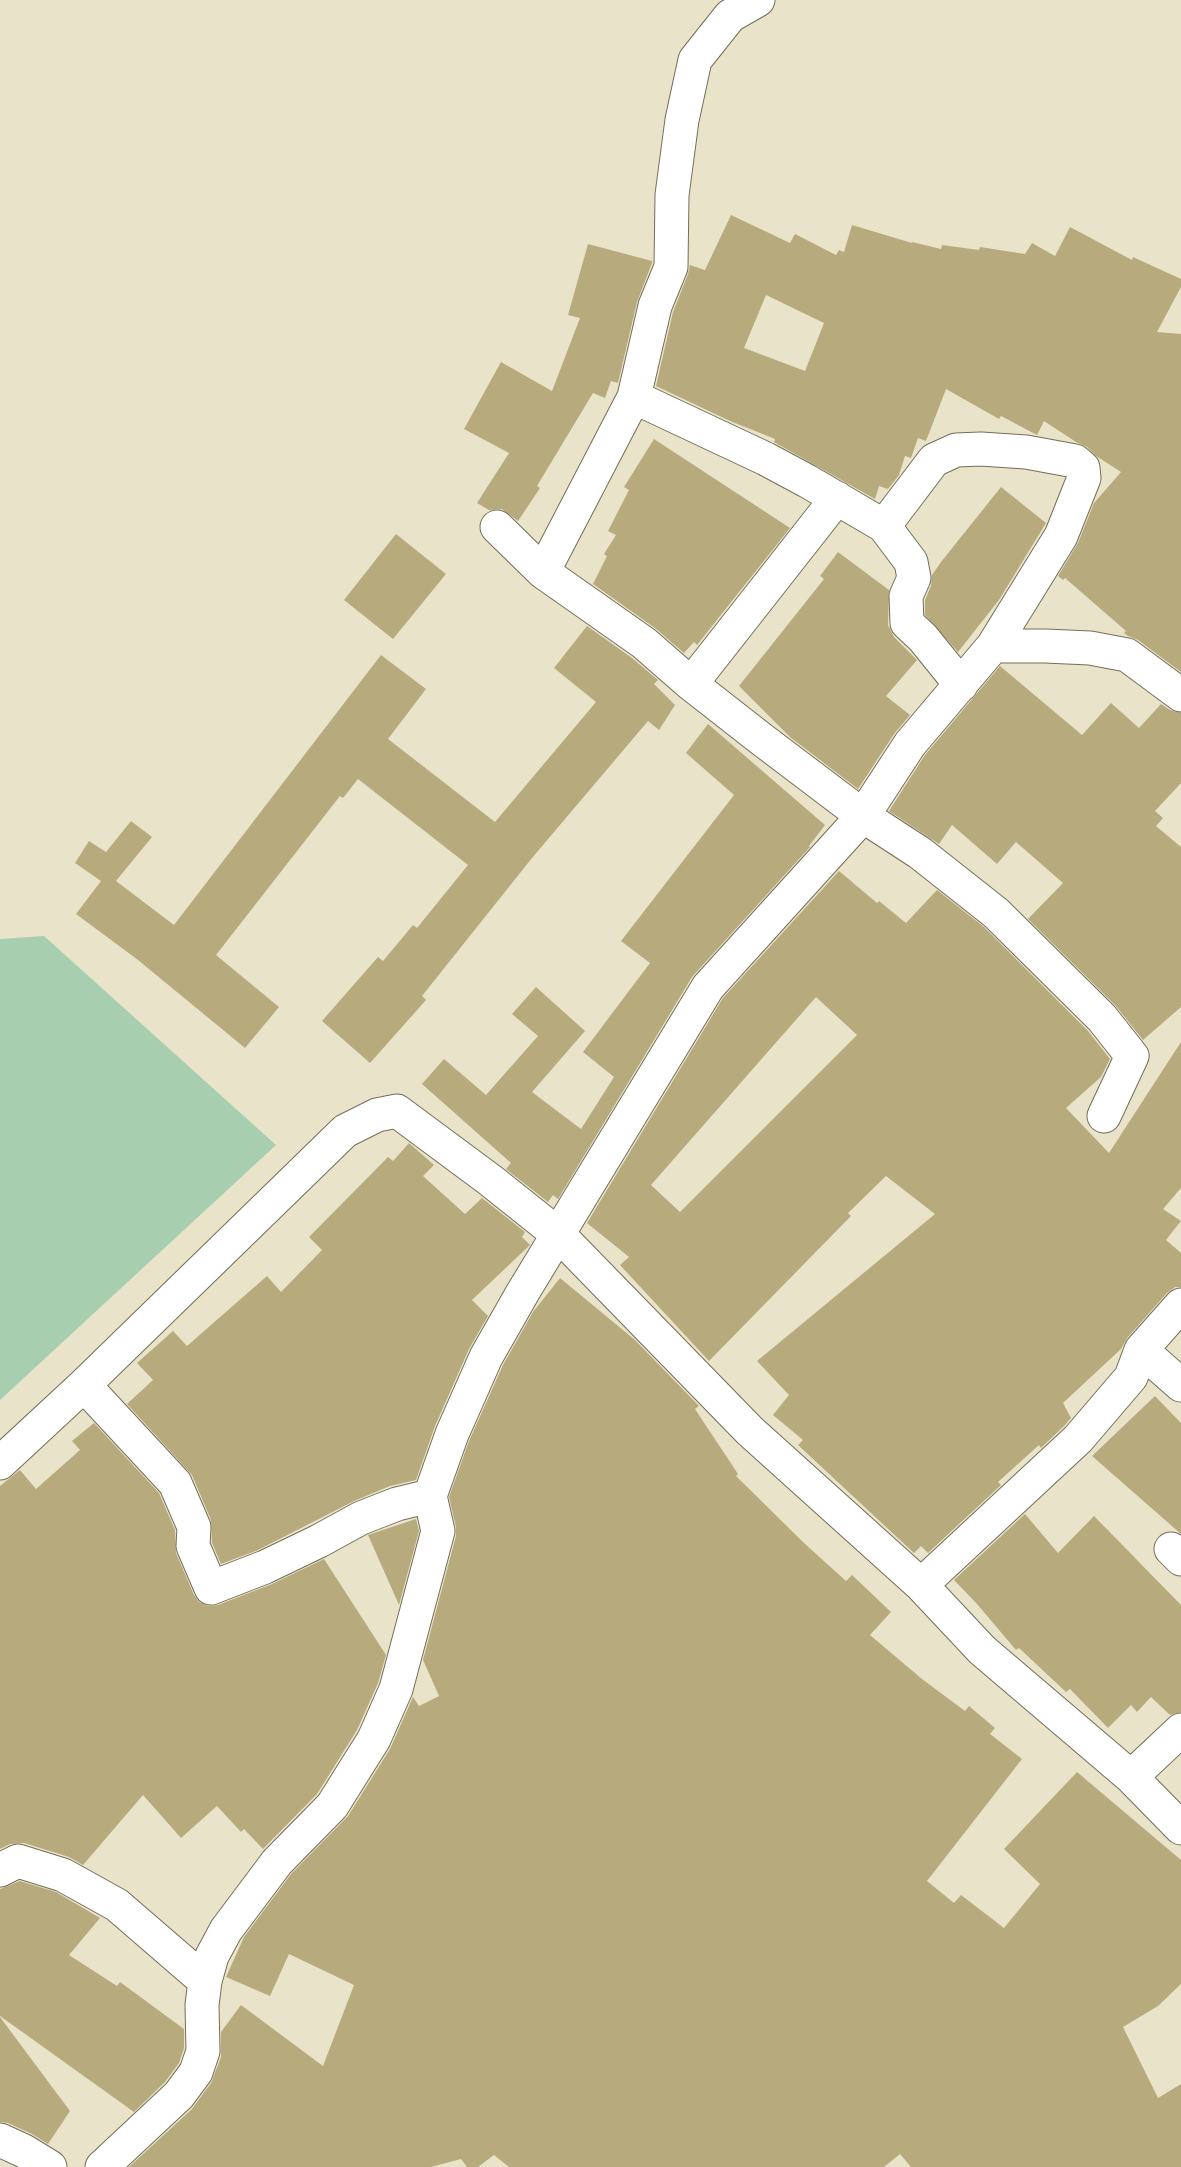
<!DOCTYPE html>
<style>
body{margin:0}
canvas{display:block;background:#e9e3ca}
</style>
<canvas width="1181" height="2167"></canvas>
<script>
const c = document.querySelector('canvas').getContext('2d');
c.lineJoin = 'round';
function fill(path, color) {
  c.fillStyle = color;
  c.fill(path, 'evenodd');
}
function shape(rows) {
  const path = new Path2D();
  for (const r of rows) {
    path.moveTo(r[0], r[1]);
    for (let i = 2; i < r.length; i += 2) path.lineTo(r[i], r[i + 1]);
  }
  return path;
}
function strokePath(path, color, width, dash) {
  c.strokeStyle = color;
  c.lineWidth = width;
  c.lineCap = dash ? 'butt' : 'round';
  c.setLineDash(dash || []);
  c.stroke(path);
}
fill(shape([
 [44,936,276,1145,0,1400,0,939]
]), '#a8ceb0');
fill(shape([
 [731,215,790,243,795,234,836,255,839,250,844,252,852,225,912,243,912,242,941,249,942,245,979,250,980,247,1025,254,1032,243,1055,256,1070,227,1132,260,1133,257,1181,279,1181,287,1157,332,1181,334,1181,672,1138,640,1128,636,1124,633,1126,631,1065,578,1063,580,1058,576,1078,543,1094,503,1121,472,1096,456,1087,447,1076,442,1044,421,1037,435,1001,416,999,419,946,389,926,441,918,438,911,458,905,456,899,475,888,489,879,486,875,499,774,442,775,439,730,421,656,386,673,312,688,274,690,265,705,270],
 [766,295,824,323,805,371,744,348],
 [588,244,652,261,652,263,637,302,618,383,611,381,605,398,593,393,537,486,540,488,518,521,502,509,489,510,477,503,509,453,464,429,501,362,552,391,580,318,568,315],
 [654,439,790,528,697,645,694,642,684,653,655,628,593,584,607,556,604,554,616,535,608,531,629,490,624,487],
 [1001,487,1046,523,999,600,958,652,925,615,925,600,931,586,932,575,941,562],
 [396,534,446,574,393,639,344,600],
 [838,552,889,590,888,625,894,637,917,660,886,696,910,715,894,734,858,789,790,737,739,686,824,579,820,576],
 [587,626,632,658,658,680,654,684,675,705,659,730,648,721,532,858,422,996,426,1000,370,1063,322,1021,378,957,383,961,413,925,417,928,468,865,358,779,343,798,340,796,216,955,279,1007,245,1048,138,960,76,914,101,881,75,863,89,841,106,852,131,821,152,837,116,881,174,925,381,655,426,689,388,739,495,822,596,702,554,668],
 [1000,666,1082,735,1111,703,1139,728,1161,704,1170,710,1181,713,1181,783,1155,811,1163,818,1156,826,1181,847,1181,1007,1143,1040,1115,1005,1028,919,1063,883,1016,842,997,864,952,825,939,844,889,811,925,755],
 [708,724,825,825,809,846,810,847,692,977,558,1199,553,1195,548,1202,506,1169,511,1163,422,1084,444,1059,486,1095,538,1036,512,1014,536,987,585,1031,532,1092,581,1129,614,1077,583,1052,650,963,621,941,734,795,686,753],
 [839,871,877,903,879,901,906,923,937,890,984,927,1088,1031,1110,1059,1101,1077,1066,1108,1109,1153,1181,1042,1181,1188,1163,1209,1181,1221,1166,1240,1181,1253,1181,1287,1175,1287,1167,1293,1127,1338,1121,1349,1063,1403,1071,1418,1064,1426,1041,1448,1039,1445,998,1482,1001,1485,928,1553,921,1546,914,1553,798,1445,803,1440,773,1415,789,1395,757,1361,935,1214,886,1176,848,1213,851,1216,709,1361,620,1265,629,1257,587,1223,723,998],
 [816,997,857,1035,680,1212,651,1185],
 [409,1143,434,1165,423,1176,465,1214,482,1198,525,1232,522,1237,530,1245,472,1300,488,1316,469,1349,435,1426,416,1480,390,1486,354,1501,258,1550,221,1564,212,1543,211,1520,192,1475,127,1404,153,1380,137,1363,173,1331,187,1346,267,1276,281,1292,322,1250,309,1237,388,1157,393,1161],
 [560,1278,635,1340,699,1406,695,1409,738,1474,736,1476,804,1543,846,1581,852,1575,891,1612,870,1635,922,1679,965,1711,969,1706,995,1728,990,1734,1022,1759,927,1881,954,1903,961,1895,1004,1928,1040,1884,1004,1849,1077,1772,1181,1860,1181,1984,1158,2006,1123,2027,1158,2098,1181,2084,1181,2167,911,2167,900,2154,884,2167,509,2167,494,2155,478,2167,467,2167,461,2159,431,2167,129,2167,192,2109,211,2083,221,2057,221,2032,241,2005,323,2066,354,1985,289,1954,270,1996,226,1977,244,1937,291,1874,348,1816,390,1749,413,1697,419,1706,439,1696,423,1660,456,1536,456,1527,449,1497,469,1441,503,1365,533,1312],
 [1155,1396,1181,1423,1181,1534,1092,1456],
 [94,1423,159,1493,175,1530,176,1553,194,1595,199,1602,208,1606,218,1605,272,1584,324,1559,386,1655,378,1683,357,1730,317,1794,263,1849,244,1829,241,1832,217,1806,181,1838,143,1795,83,1865,69,1857,24,1843,10,1844,0,1849,0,1486,20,1470,36,1489,80,1450,72,1441],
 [1025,1514,1058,1553,1094,1516,1181,1605,1181,1712,1170,1715,1151,1697,1137,1712,1131,1705,1108,1728,1070,1689,1066,1692,1019,1648,1016,1650,977,1604,954,1580],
 [416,1519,419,1531,399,1605,368,1535],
 [20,1881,56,1892,100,1918,69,1955,117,1986,120,1982,184,2029,184,2048,179,2063,165,2082,134,2112,0,2016,0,1889],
 [0,2017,70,2111,48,2144,32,2134,8,2123,0,2122]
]), '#b7ab7d');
const minor = shape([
 [634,397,766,459,807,481,884,526,911,562,914,578,906,596,907,623,923,638,961,685],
 [497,527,543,572,644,643,691,684,760,738,863,816,920,853,996,913,1102,1018,1132,1056,1104,1116],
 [543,572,634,397,655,306,671,267,672,195,682,120,695,60,730,16,758,0],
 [993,646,1045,646,1090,648,1127,655,1181,695],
 [691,684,837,498],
 [1141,1350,1181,1385],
 [84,1385,175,1483,194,1527,193,1546,211,1588,265,1567,319,1541,361,1518,397,1504,430,1496],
 [0,1463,84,1385,345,1131,377,1115,397,1111,490,1180,559,1235,750,1431,921,1585,982,1650,1131,1777,1181,1828],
 [1171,1549,1181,1559],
 [921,1585,1078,1439,1131,1377,1141,1350,1181,1305],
 [1131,1777,1181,1730],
 [0,1870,18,1861,63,1875,117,1905,205,1981],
 [0,2140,24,2151,50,2167],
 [102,2167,179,2095,196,2072,203,2051,202,2005,205,1981,212,1956,226,1930,277,1862,332,1806,374,1739,396,1689,438,1531,430,1496,452,1434,486,1357,523,1292,708,987,863,816,910,744,993,646,1061,536,1084,478,1083,468,1075,461,1026,452,981,449,956,450,934,460,884,526]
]);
strokePath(minor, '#746e58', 35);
strokePath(minor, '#fff', 33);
</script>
